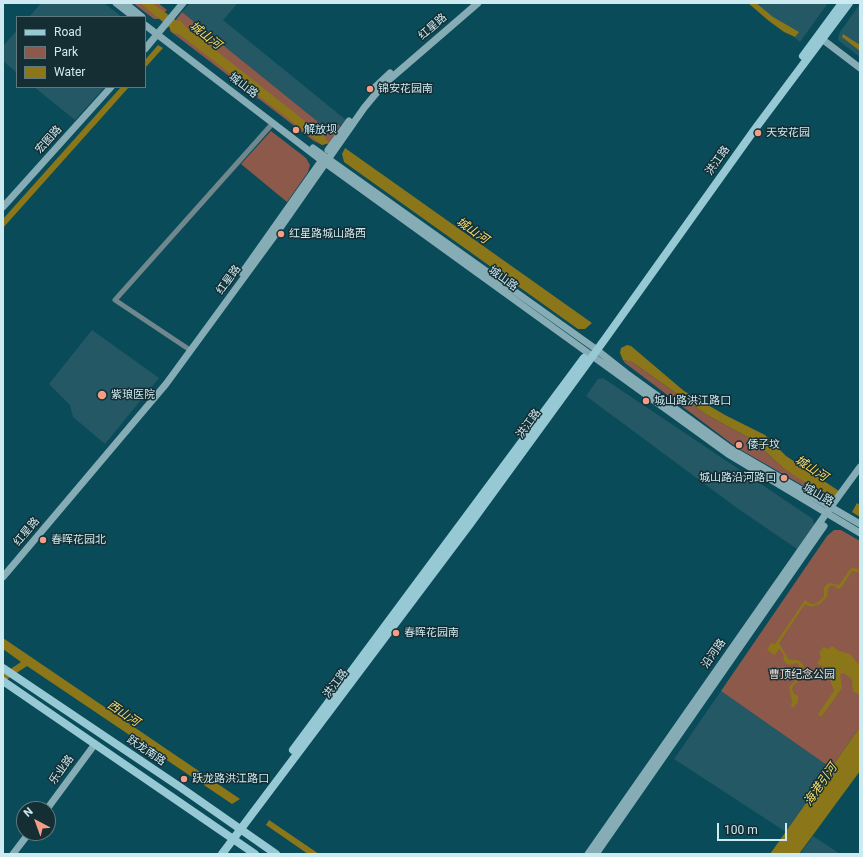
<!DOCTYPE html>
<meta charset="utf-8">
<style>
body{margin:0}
#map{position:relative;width:863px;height:857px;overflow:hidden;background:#094b58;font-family:Roboto,sans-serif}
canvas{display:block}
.frame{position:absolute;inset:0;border:4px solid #cdeaf1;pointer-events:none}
.legend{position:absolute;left:16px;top:16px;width:130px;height:72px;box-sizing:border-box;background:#152e33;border:1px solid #5f797f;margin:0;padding:5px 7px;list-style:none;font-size:12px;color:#cdeaf1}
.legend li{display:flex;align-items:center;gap:8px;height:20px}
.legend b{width:20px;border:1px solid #5f797f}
.north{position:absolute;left:16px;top:801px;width:40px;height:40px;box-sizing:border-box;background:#152e33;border:1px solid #5f797f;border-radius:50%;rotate:319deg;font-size:11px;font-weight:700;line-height:16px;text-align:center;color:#cdeaf1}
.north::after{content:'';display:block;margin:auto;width:14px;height:18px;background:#f49e88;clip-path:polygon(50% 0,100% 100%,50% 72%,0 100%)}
.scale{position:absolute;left:717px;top:823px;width:70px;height:18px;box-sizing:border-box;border:2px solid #cdeaf1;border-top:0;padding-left:5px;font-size:12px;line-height:14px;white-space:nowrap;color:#cdeaf1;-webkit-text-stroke:3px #152e33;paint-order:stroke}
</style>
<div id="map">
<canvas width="863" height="857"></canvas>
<div class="frame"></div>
<ul class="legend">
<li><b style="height:5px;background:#97c9d5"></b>Road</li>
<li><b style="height:11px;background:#8d594b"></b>Park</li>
<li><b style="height:11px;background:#8b761a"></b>Water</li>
</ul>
<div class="north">N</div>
<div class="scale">100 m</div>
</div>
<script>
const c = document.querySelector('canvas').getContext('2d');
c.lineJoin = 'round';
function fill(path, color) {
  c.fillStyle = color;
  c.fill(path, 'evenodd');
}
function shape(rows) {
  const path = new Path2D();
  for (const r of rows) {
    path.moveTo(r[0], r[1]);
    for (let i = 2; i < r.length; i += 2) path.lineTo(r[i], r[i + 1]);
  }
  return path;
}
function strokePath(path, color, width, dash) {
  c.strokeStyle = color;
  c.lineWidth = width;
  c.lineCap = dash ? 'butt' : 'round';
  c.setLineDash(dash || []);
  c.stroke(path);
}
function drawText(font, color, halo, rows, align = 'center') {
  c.font = font + ' Roboto,"Noto Sans SC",sans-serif';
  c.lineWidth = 3;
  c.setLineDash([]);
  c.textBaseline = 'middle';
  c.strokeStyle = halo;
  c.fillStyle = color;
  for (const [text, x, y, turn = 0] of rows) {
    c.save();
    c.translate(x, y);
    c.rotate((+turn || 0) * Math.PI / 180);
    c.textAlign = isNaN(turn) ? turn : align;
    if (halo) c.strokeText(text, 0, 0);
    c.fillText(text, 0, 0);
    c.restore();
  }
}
fill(shape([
 [41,3,104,3,122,17,29,17],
 [190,3,238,3,223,20,346,120,340,126,337,124,322,125,182,12],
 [753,3,828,3,800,42],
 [860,4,860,57,839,41,838,38,840,32],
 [17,30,17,73,3,61,3,46],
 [34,87,105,87,75,120],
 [92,330,159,378,105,444,73,417,70,405,49,384],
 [603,378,813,519,814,525,797,549,737,508,586,396,598,379],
 [721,691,831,768,786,832,674,759],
 [813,836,840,854,800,854]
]), '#235864');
fill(shape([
 [133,3,158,3,167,10,158,19,154,19],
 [182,12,322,125,337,124,340,126,329,143,322,145,314,141,170,31,170,27],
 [271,131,306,158,310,165,308,172,287,202,241,164],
 [623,360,632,362,707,415,753,440,783,468,833,499,828,500,736,447,625,363],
 [834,530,841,530,860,541,860,727,831,768,721,691,827,536]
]), '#8d594b');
fill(shape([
 [140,3,152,3,177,21,180,20,185,26,324,136,329,143,322,145,179,34,173,33,169,27],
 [748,3,756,3,773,17,799,32,795,37,784,32,769,21],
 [843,34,860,45,860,51,842,37],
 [158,45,163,48,145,68,145,60],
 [121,87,129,87,3,228,3,219],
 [345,148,592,323,585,329,578,329,344,162,342,154],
 [627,345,631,346,684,391,725,415,765,435,786,456,839,491,833,499,798,478,783,468,753,440,707,415,632,362,623,360,620,353,621,348],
 [857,503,860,505,860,517,852,512],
 [851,568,858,569,860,573,852,571,841,588,838,589,833,585,830,586,828,589,827,597,820,604,811,607,805,604,779,643,789,660,798,660,803,665,803,676,793,686,792,689,794,694,798,696,798,702,794,707,791,707,792,701,789,687,799,677,797,673,799,665,797,663,790,665,787,664,784,661,783,653,779,649,775,655,767,650,771,643,775,644,805,600,811,604,816,604,824,597,824,588,826,585,829,583,839,585],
 [3,638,240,799,232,804,27,666,3,682,3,674,21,662,3,649],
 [832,646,839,651,850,654,860,666,860,695,853,692,852,680,849,677,844,673,840,674,842,688,821,717,818,714,834,691,826,668,817,664,821,657,819,653,823,647,829,649],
 [860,727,860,771,799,854,770,854],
 [269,820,319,854,308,854,266,825]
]), '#8b761a');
strokePath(shape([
 [187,348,115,300,273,123]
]), '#6f878d', 5);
strokePath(shape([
 [116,3,134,17],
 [125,3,142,17],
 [145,25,321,160,728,454,860,533],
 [818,36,860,68],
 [145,49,183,3],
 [373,89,390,73],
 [313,148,593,347,626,373,731,449,860,524],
 [328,150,349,121],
 [3,207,111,87],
 [242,273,319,164],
 [3,577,166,384,278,231,364,108,383,85,478,3],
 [47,809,95,744],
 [13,854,29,833],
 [588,854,830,508,860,467],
 [596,854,824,526]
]), '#86acb6', 7);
strokePath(shape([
 [803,56,842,3],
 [3,668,180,787,276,854],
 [3,681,255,854],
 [293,750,584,358],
 [222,854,470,524,605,339,755,129,849,3]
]), '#97c9d5', 8);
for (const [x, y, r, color] of [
 [370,89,4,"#f49e88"],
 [296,130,4,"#f49e88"],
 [758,133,4,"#f49e88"],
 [281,234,4,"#f49e88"],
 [102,395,5,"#f49e88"],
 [646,401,4,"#f49e88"],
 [739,445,4,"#f49e88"],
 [784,478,4,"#f49e88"],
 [43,540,4,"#f49e88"],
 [396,633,4,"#f49e88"],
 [184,779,4,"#f49e88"]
]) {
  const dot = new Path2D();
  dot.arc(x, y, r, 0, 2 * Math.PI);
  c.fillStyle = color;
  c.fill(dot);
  strokePath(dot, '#152e33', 1.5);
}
drawText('11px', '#cdeaf1', '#152e33', [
 ["红星路",433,27,-41],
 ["城山路",243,86,38],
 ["宏图路",49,140,-48],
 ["洪江路",718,161,-55],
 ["城山路",503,279,36],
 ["红星路",229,280,-54],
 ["洪江路",529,424,-54],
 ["城山路",818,495,30],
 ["红星路",27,532,-50],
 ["沿河路",714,654,-55],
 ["洪江路",336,684,-53],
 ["跃龙南路",146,751,34],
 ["乐业路",62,770,-54]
]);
drawText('11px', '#cdeaf1', '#152e33', [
 ["锦安花园南",378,89],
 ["解放坝",304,130],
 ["天安花园",766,133],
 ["红星路城山路西",289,234],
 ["紫琅医院",111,395],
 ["城山路洪江路口",654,401],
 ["倭子坟",747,445],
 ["城山路沿河路口",776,478,"right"],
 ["春晖花园北",51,540],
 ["春晖花园南",404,633],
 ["跃龙路洪江路口",192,779]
], 'left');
drawText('11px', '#f4ddd6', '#152e33', [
 ["曹顶纪念公园",802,675]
]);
drawText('italic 12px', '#fbde6b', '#152e33', [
 ["城山河",205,36,38],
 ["城山河",472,231,35],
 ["城山河",811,469,33],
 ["西山河",123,714,34],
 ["海港引河",821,785,-55]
]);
</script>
